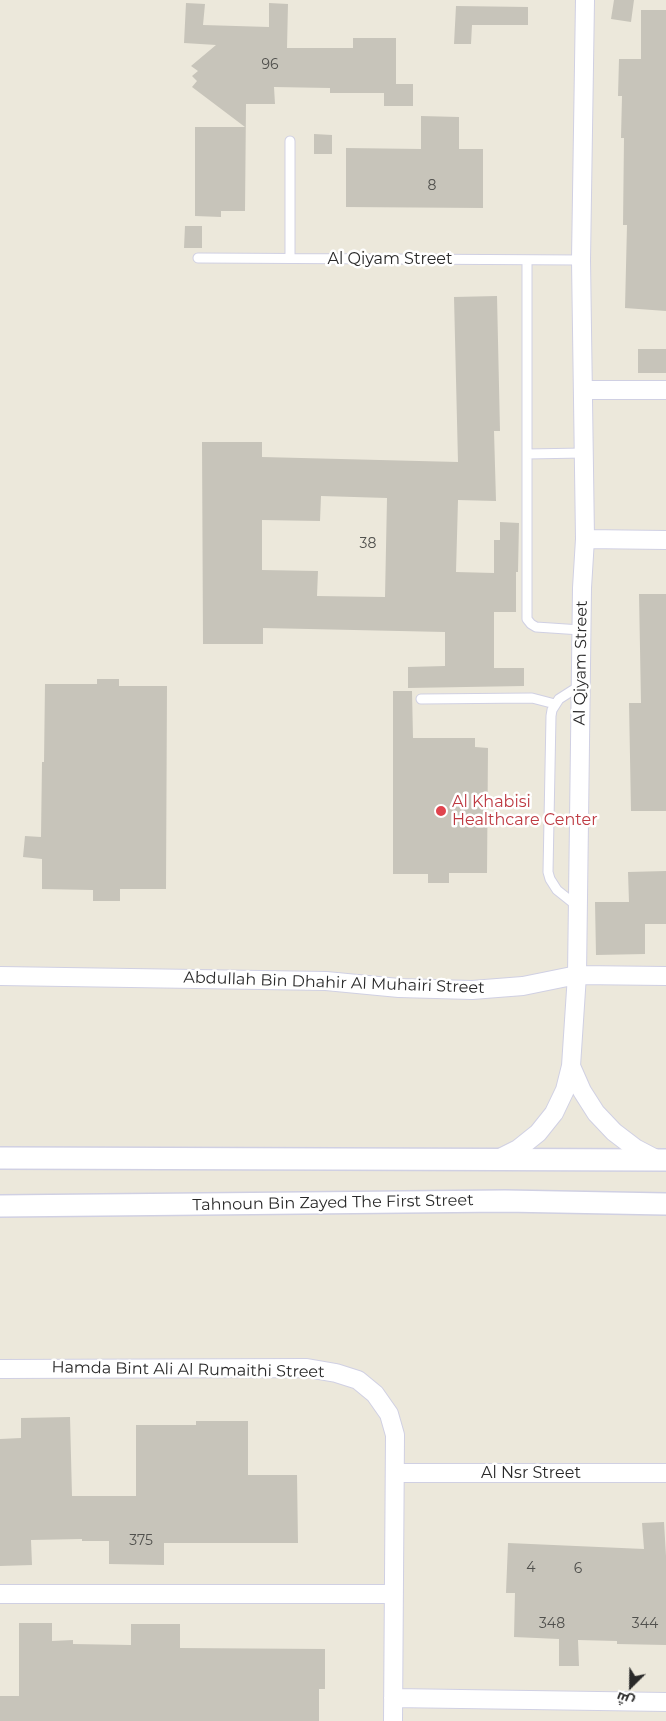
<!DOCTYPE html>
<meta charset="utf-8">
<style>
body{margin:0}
#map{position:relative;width:666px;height:1721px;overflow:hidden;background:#ece8db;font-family:Montserrat,Cairo,sans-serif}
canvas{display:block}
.north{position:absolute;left:606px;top:1661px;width:50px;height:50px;-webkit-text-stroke:4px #fff;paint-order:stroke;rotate:203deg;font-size:14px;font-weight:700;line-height:20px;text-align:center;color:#292929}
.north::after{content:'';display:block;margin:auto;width:18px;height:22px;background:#292929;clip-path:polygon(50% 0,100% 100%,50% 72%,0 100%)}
</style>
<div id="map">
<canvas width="666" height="1721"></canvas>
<div class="north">ش</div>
</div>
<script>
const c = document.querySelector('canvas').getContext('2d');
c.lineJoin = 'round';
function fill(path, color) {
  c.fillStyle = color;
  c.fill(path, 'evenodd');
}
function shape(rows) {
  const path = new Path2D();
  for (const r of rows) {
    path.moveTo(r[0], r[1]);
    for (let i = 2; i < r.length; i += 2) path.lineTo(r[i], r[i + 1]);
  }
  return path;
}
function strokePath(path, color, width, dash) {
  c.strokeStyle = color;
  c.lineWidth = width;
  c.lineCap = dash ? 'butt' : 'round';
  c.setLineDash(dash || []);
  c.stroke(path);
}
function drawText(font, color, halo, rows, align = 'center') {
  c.font = font + ' Montserrat,sans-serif';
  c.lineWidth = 5;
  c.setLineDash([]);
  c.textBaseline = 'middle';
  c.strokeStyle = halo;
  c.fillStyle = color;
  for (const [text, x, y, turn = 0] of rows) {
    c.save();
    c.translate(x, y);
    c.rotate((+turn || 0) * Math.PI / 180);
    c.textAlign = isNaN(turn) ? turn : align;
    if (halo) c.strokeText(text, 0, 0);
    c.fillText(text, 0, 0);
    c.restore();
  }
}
fill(shape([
 [614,0,634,0,631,22,611,19],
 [186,3,205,4,203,25,269,27,269,3,288,4,287,48,353,48,353,38,396,38,396,84,413,84,413,106,384,106,384,93,330,93,330,88,274,87,275,104,246,104,245,211,221,211,221,217,195,216,195,127,245,127,192,87,197,81,192,76,198,71,191,66,216,45,184,43],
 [456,6,528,7,528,25,472,25,471,44,454,44],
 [641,10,666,10,666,311,625,308,627,225,623,225,624,138,621,138,622,96,618,96,619,59,641,59],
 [421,116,459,117,459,149,483,149,483,208,346,207,346,148,421,149],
 [314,134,332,135,332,154,314,154],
 [185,226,202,226,202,248,184,248],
 [497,296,500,431,494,431,496,501,458,500,456,572,494,573,494,540,500,540,500,522,519,523,518,572,516,572,516,612,494,612,494,668,524,668,524,686,408,688,408,667,445,666,445,632,263,628,263,644,203,644,202,442,262,442,262,457,458,462,454,297],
 [321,496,387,498,385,597,317,596,318,571,262,570,262,520,320,521],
 [638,349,666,349,666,373,638,373],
 [639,594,666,594,666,811,631,811,629,703,641,703],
 [97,679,119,679,119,686,167,686,166,889,120,889,120,901,93,901,93,890,42,889,42,859,23,857,25,836,41,837,42,762,44,762,45,684,97,684],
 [393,691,412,691,413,738,475,738,475,747,488,748,487,873,449,873,449,883,428,883,428,874,393,874],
 [666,871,666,924,645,924,645,954,596,955,595,902,629,902,628,872],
 [70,1417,72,1496,136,1496,136,1425,196,1425,196,1421,248,1421,248,1475,297,1475,298,1543,164,1543,164,1565,109,1564,109,1541,82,1541,82,1539,31,1540,32,1565,0,1566,0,1439,21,1438,21,1418],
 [664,1522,666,1556,666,1645,617,1644,617,1641,578,1640,579,1666,559,1666,559,1639,514,1637,515,1593,506,1593,508,1543,644,1549,642,1523],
 [19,1623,52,1623,52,1641,73,1640,73,1644,131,1645,131,1624,180,1624,180,1648,325,1649,325,1689,319,1689,319,1721,0,1721,0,1696,19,1696]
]), '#c7c4ba');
const service = shape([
 [198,258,581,260],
 [290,258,290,141],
 [527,260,527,619,531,624,536,627,581,630],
 [527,454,584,453],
 [421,699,532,698,555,704],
 [577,906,557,890,550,879,548,872,551,716,552,710,559,699,581,685]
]);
const minor = shape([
 [583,390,666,390],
 [585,539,666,540],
 [0,976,326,981,399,988,472,990,523,986,577,975,666,976],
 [571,1066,582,1091,596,1113,614,1132,635,1148,658,1160],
 [496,1160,518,1149,538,1133,554,1113,565,1090,571,1066,577,975,582,588,585,539,581,260,585,0],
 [0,1369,307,1368,336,1373,358,1380,375,1394,389,1414,395,1435,393,1721],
 [396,1473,666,1473],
 [0,1594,394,1594],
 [393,1698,666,1702]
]);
const tertiary = shape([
 [0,1158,666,1160],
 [0,1206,505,1201,666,1204]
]);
strokePath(service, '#d0d0e3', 11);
strokePath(minor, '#d0d0e3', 20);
strokePath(tertiary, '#d0d0e3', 24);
strokePath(service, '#fff', 9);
strokePath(minor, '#fff', 18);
strokePath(tertiary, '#fff', 21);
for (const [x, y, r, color] of [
 [441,811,6,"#e0444e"]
]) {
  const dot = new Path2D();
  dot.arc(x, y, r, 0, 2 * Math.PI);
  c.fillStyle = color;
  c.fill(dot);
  strokePath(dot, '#fff', 2);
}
drawText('14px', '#50504d', null, [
 ["96",270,65],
 ["8",432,186],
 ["38",368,544],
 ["375",141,1541],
 ["4",531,1568],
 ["6",578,1569],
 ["348",552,1624],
 ["344",645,1624]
]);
drawText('16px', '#292929', '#fff', [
 ["Al Qiyam Street",390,259],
 ["Al Qiyam Street",581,663,-89],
 ["Abdullah Bin Dhahir Al Muhairi Street",334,983,2],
 ["Tahnoun Bin Zayed The First Street",333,1203,-1],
 ["Hamda Bint Ali Al Rumaithi Street",188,1370,1],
 ["Al Nsr Street",531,1473]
]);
drawText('16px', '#be3a42', '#fff', [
 ["Al Khabisi",452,802],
 ["Healthcare Center",452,820]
], 'left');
</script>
